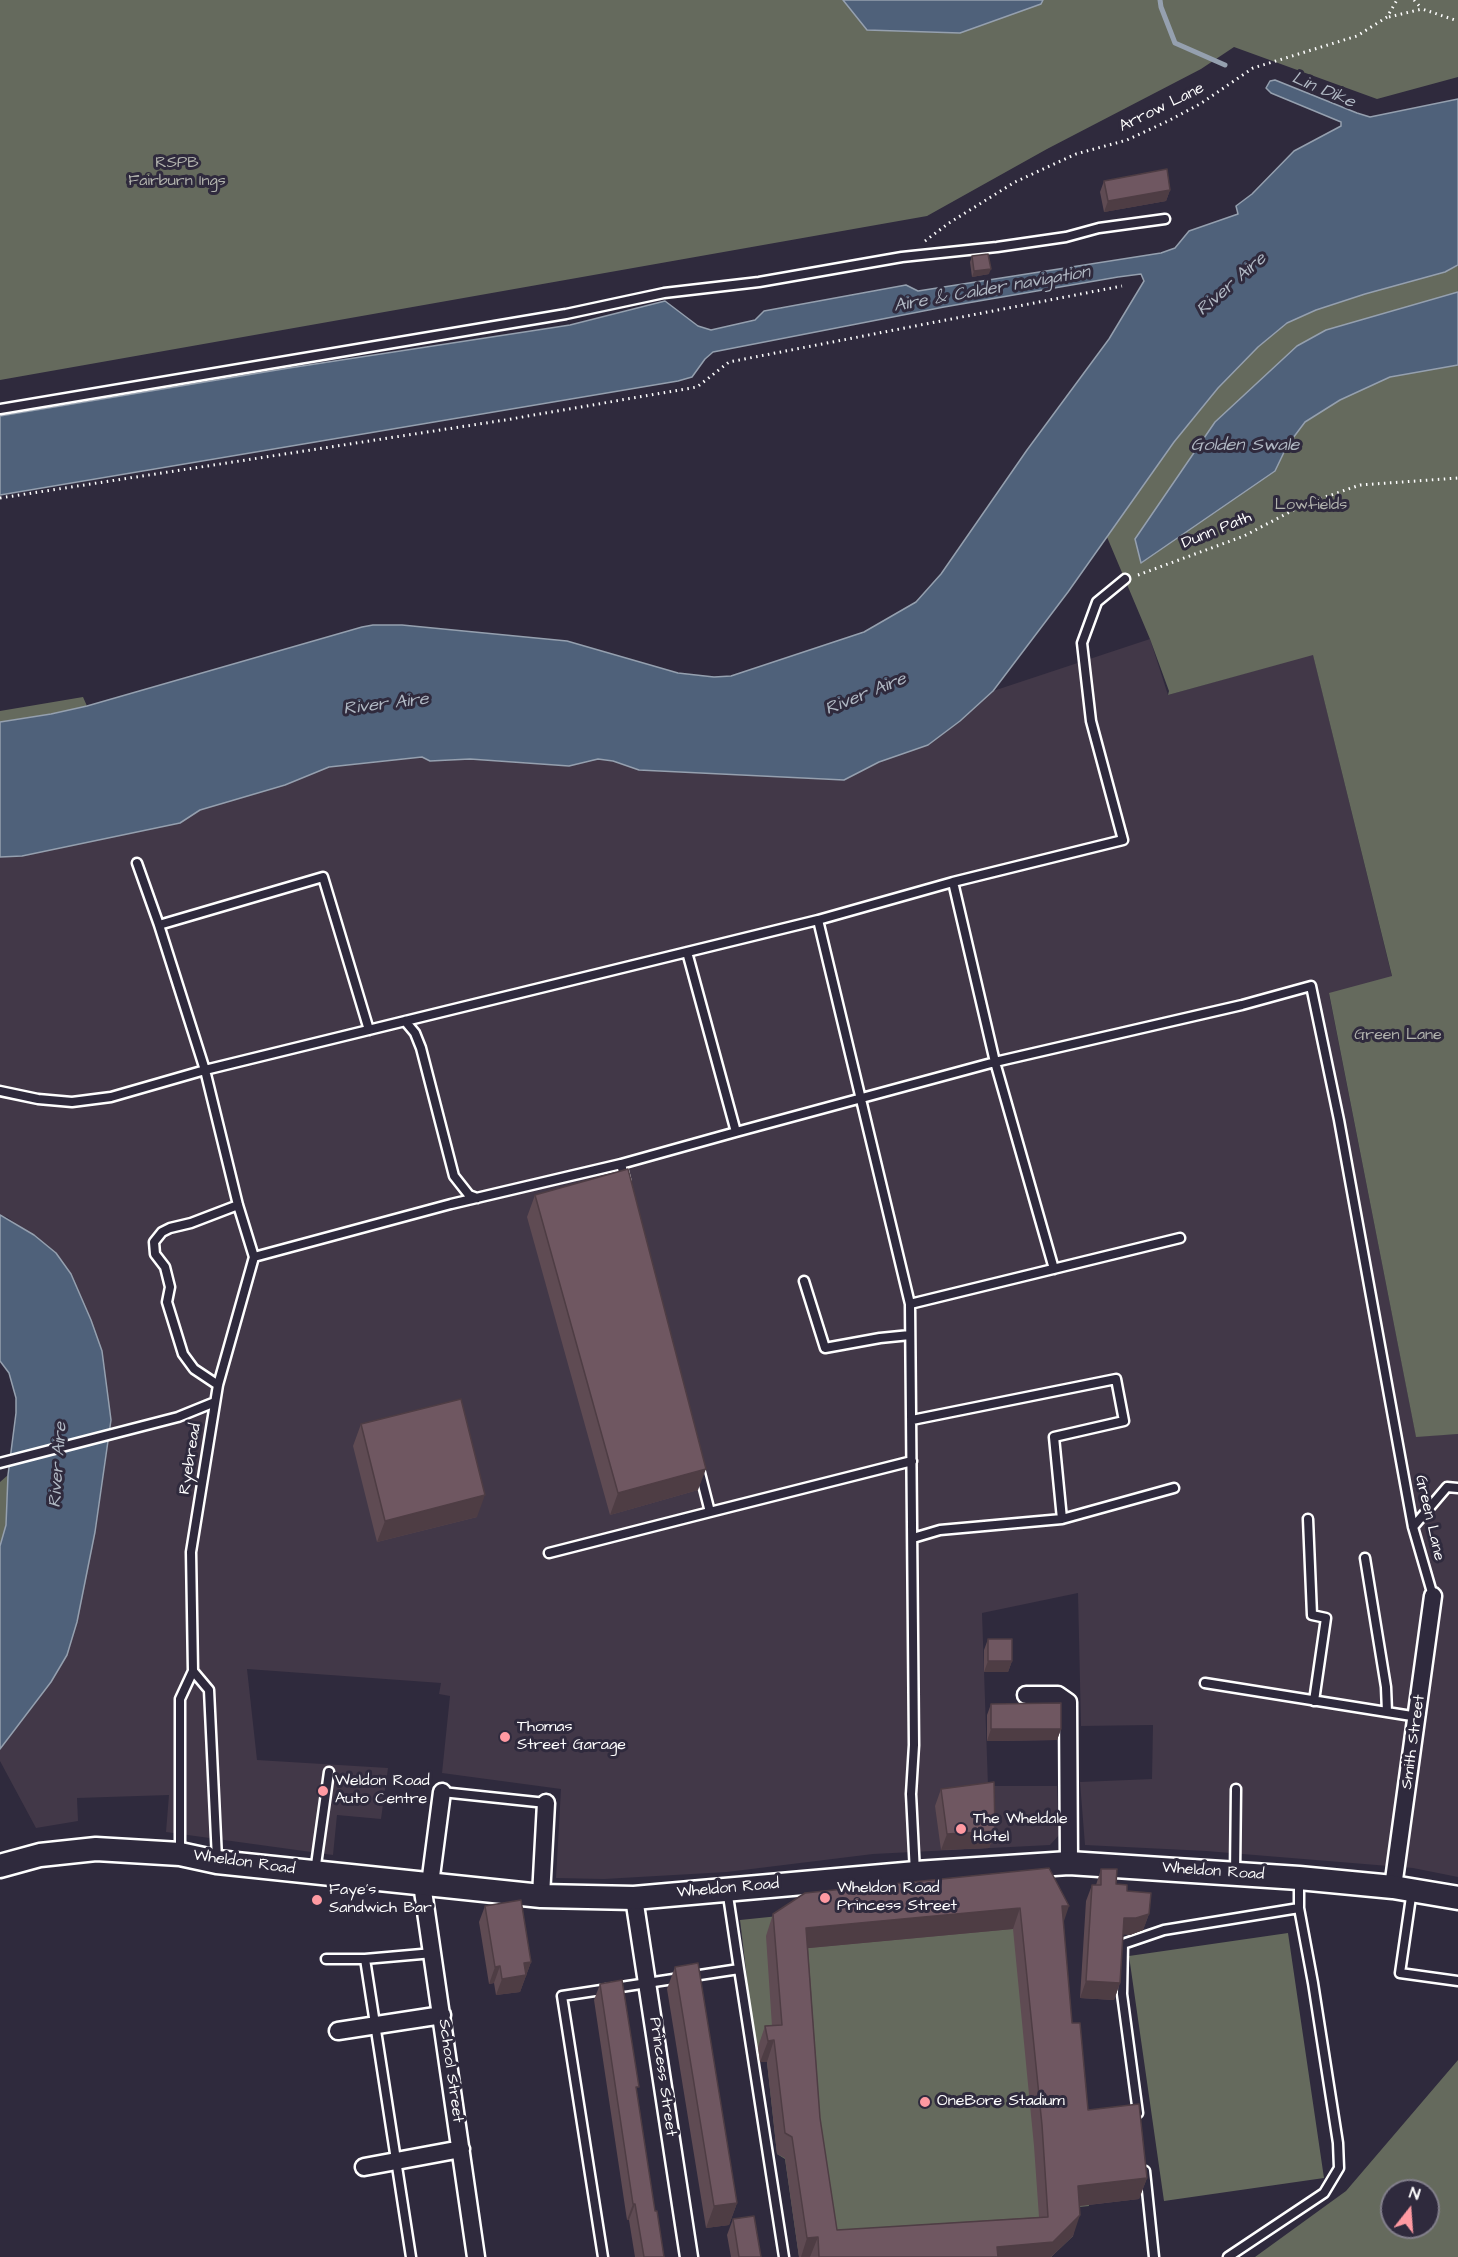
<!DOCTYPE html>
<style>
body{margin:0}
#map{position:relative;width:1458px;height:2257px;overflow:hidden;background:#2f2a3d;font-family:"Architects Daughter",sans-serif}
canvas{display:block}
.north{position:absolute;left:1380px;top:2179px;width:60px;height:60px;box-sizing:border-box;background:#2f2a3d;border:2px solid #827f8b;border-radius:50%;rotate:17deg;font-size:16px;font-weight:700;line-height:24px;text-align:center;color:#fff}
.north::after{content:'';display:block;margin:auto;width:21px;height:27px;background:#ff9aa2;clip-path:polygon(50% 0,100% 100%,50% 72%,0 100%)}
</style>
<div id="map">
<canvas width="1458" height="2257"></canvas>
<div class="north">N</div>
</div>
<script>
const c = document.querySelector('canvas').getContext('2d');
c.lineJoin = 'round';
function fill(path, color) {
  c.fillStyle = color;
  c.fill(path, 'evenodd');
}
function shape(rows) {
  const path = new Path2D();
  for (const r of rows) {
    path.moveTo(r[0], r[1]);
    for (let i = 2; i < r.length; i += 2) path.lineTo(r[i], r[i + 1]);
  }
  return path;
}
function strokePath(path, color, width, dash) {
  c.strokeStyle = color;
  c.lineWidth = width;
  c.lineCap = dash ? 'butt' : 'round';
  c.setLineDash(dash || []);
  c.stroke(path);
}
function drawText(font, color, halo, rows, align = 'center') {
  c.font = font + ' "Architects Daughter",sans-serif';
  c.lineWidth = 6;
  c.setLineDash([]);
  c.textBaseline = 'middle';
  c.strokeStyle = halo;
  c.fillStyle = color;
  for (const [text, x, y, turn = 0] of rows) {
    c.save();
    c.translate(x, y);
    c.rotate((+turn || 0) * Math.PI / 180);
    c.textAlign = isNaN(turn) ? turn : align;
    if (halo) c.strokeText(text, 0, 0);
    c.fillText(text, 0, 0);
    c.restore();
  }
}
fill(shape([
 [1150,639,1168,695,1313,654,1392,977,1329,994,1416,1436,1458,1434,1458,1877,1413,1868,1206,1851,1085,1845,1080,1782,1152,1779,1153,1725,1081,1726,1078,1593,982,1613,988,1786,1057,1786,1059,1835,1050,1845,873,1854,727,1872,604,1879,556,1878,561,1789,442,1773,450,1696,439,1694,441,1683,247,1669,257,1760,388,1768,381,1819,337,1815,333,1855,166,1832,169,1795,77,1798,78,1821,36,1828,0,1761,0,1749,51,1682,67,1655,77,1622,95,1532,111,1420,91,1320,71,1274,56,1253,7,1217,0,1215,0,857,22,856,180,823,200,810,285,785,328,767,422,757,430,761,470,759,569,766,598,759,613,761,639,770,844,780,879,762,928,745,960,721,993,691]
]), '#423848');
fill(shape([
 [0,0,1458,0,1458,77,1377,99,1234,47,1201,69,1047,149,927,216,0,380],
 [1458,265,1458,1434,1416,1437,1329,993,1392,976,1313,655,1168,695,1169,691,1150,639,1107,537,1174,442,1218,388,1258,347,1287,323,1316,310,1365,294,1445,272],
 [83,697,87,706,51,714,0,722,0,711],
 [8,1475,6,1525,0,1546,0,1482],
 [1041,1889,1084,2154,1089,2206,1070,2208,1073,2236,1051,2257,799,2257,785,2159,777,2154,767,2062,757,2062,740,1920],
 [1288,1933,1324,2178,1164,2201,1129,1956],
 [1458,2060,1458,2257,1255,2257,1346,2191],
 [1392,2191,1428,2191,1428,2227,1392,2227]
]), '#656a5d');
const water = shape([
 [843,0,1043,0,1041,4,960,33,867,30,843,0],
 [1275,80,1357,113,1370,117,1458,99,1458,265,1445,272,1365,294,1316,310,1287,323,1258,347,1218,388,1174,442,1068,592,993,691,960,721,928,745,879,762,844,780,639,770,613,761,598,759,569,766,470,759,430,761,422,757,329,767,285,785,200,810,180,823,22,856,0,857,0,722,51,714,87,706,362,627,373,625,402,625,567,641,678,673,714,677,731,676,864,632,916,602,941,574,1027,450,1109,339,1144,281,1141,274,1118,277,944,307,713,352,705,359,692,377,678,381,0,495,0,416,289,368,570,325,665,301,698,326,711,330,755,320,764,311,906,285,918,291,1161,253,1175,248,1189,231,1238,214,1236,206,1252,194,1294,151,1341,126,1341,122,1271,93,1266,88,1270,81,1275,80],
 [1458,292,1458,365,1390,377,1340,400,1305,422,1287,446,1275,471,1141,563,1135,539,1215,422,1297,346,1326,330,1458,292],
 [0,1215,34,1235,56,1253,71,1274,91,1320,102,1351,111,1420,95,1532,77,1622,67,1655,51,1682,0,1749,0,1546,6,1525,8,1475,16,1413,16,1398,9,1373,0,1361,0,1215]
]);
fill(water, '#4f617a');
strokePath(water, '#95a0af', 1.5);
strokePath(shape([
 [1160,0,1161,7,1175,43,1225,65]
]), '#95a0af', 5);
const lane = shape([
 [0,409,566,314,664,293,759,282,902,257,997,247,1066,237,1099,228,1165,219],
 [137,863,159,925,205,1070,238,1205,254,1257],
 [953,882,995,1062,1242,1005,1311,986,1339,1120,1413,1527,1433,1596],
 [818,920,953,882,1123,840,1091,721,1082,643,1097,602,1125,579],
 [159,925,323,877,369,1030],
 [405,1021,415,1033,421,1048,454,1176,469,1195,477,1198],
 [0,1091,38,1099,72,1102,111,1097,205,1070,818,920,910,1304,914,1745,911,1794,915,1873],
 [736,1132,995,1062,1054,1269],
 [625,1180,621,1164,736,1132,687,952],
 [254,1257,451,1204,621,1164],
 [804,1281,825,1348,880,1338,910,1335],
 [910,1304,1180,1238],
 [218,1385,194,1369,183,1354,167,1302,170,1287,165,1267,155,1254,154,1242,162,1232,170,1228,191,1223,238,1205],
 [912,1420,1116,1379,1124,1421,1054,1437,1062,1519],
 [0,1463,178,1417,215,1402],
 [699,1469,710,1512,912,1461],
 [1308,1519,1312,1615,1326,1618,1314,1701],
 [1413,1527,1447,1487,1458,1488],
 [913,1538,940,1530,1062,1519,1174,1488],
 [549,1553,710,1512],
 [1365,1558,1386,1687,1387,1712],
 [193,1671,209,1690,217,1859],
 [1205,1683,1418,1717],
 [442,1792,546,1803],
 [180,1853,180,1699,193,1671,191,1552,218,1385,254,1257],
 [315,1872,329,1772],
 [1235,1873,1236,1789],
 [727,1889,739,1969],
 [1412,1890,1400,1973,1458,1981],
 [326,1959,365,1959,433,1953],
 [365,1959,411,2257],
 [1138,2113,1122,1994,1123,1944,1164,1930,1299,1908],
 [1145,2171,1154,2257],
 [603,2257,562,1996,739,1969,784,2257],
 [1228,2257,1324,2193,1339,2168,1338,2143,1313,1983,1299,1908,1299,1879]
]);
const street = shape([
 [1026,1695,1058,1695,1068,1702,1069,1863],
 [422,1884,476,2257],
 [430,1884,442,1792],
 [1393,1887,1433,1596],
 [541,1896,546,1803],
 [634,1898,689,2257],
 [338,2031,442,2015],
 [364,2167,461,2149]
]);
const secondary = shape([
 [0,1866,40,1855,96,1849,180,1854,217,1862,541,1896,634,1898,916,1873,1069,1863,1299,1878,1393,1887,1458,1898]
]);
strokePath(lane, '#fff', 13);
strokePath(street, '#fff', 21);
strokePath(secondary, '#fff', 27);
strokePath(shape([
 [1414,0,1422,9],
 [1389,17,1422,9,1458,21],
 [925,241,949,223,1015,182,1076,154,1127,140,1168,121,1200,104,1253,68,1357,36,1387,17,1397,0],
 [0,498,505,420,697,387,729,362,1122,286],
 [1138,575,1244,536,1305,504,1360,485,1458,478]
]), '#fff', 3, [1.5, 4.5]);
strokePath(lane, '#2f2a3d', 8);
strokePath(street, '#2f2a3d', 16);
strokePath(secondary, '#2f2a3d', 22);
fill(shape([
 [1104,181,1170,190,1166,201,1104,212,1100,192],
 [972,256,989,274,972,277,970,262],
 [535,1195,698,1490,610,1515,527,1217],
 [361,1424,477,1517,377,1542,353,1446],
 [988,1639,1012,1661,1008,1672,984,1672,984,1650],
 [991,1704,1061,1729,1057,1740,987,1741,987,1715],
 [941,1789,995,1831,989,1848,941,1850,935,1806],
 [1049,1868,1063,1923,1072,2023,1088,2110,1147,2178,1139,2199,1080,2206,1073,2236,1051,2257,799,2257,785,2158,777,2154,767,2062,760,2062,758,2047,765,2026,772,2026,766,1936,773,1914],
 [1013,1929,1034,2146,1039,2217,837,2230,820,2118,808,1948],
 [1101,1869,1116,1884,1127,1891,1149,1914,1143,1930,1130,1935,1123,1934,1120,1983,1114,2000,1080,1998,1086,1901,1092,1885,1096,1885],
 [485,1906,531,1962,520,1992,496,1995,494,1983,489,1984,479,1922],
 [675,1967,737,2203,729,2225,706,2228,667,1989],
 [600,1984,637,2092,655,2211,664,2257,635,2257,629,2220,627,2220,594,2000],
 [733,2219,761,2257,731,2257,727,2235]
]), '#5f4b53');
fill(shape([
 [1170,190,1166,201,1104,212,1108,201],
 [991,269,989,274,972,277,974,271],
 [706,1469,698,1490,610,1515,618,1493],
 [485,1495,477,1517,377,1542,385,1521],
 [988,1661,1012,1661,1008,1672,984,1672],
 [991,1729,1061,1729,1057,1740,987,1741],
 [995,1831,989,1848,941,1850,947,1834],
 [1062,1906,1069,1906,1062,1927],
 [1020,1908,1013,1929,799,1949,806,1928],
 [1149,1914,1143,1930,1130,1935,1118,1934,1124,1918],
 [531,1962,520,1992,496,1995,502,1979,524,1963],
 [500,1966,494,1983,489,1984,495,1967],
 [1086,1981,1120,1983,1114,2000,1080,1998],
 [774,2040,767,2062,760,2062,768,2041],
 [1147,2178,1139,2199,1070,2207,1078,2186],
 [737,2203,729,2225,706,2228,714,2206],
 [633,2204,635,2204,629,2220,627,2220],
 [1080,2215,1073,2236,1051,2257,994,2257,997,2247],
 [818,2237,810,2257,801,2257,807,2238]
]), '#4e3d44');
const building = shape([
 [1167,169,1170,190,1108,201,1104,181,1167,169],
 [988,254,991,269,974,271,972,256,988,254],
 [628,1169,706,1469,618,1493,535,1195,628,1169],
 [461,1399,485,1495,385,1521,361,1424,461,1399],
 [988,1639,1012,1639,1012,1661,988,1661,988,1639],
 [1061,1703,1061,1729,991,1729,991,1704,1061,1703],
 [994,1782,995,1831,947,1834,941,1789,994,1782],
 [1049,1868,1069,1906,1062,1906,1072,2023,1080,2023,1088,2110,1139,2104,1147,2178,1078,2186,1080,2215,1053,2242,997,2247,998,2257,819,2257,818,2237,807,2238,792,2137,785,2133,774,2040,768,2041,765,2026,782,2025,773,1914,805,1893,1049,1868],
 [1020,1908,1042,2125,1048,2217,837,2230,820,2118,806,1928,1020,1908],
 [1101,1869,1117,1869,1116,1884,1127,1885,1127,1891,1151,1893,1149,1914,1136,1918,1124,1918,1120,1983,1086,1981,1092,1885,1101,1885,1101,1869],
 [521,1900,531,1962,524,1963,526,1975,502,1979,500,1966,495,1967,485,1906,521,1900],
 [698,1963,737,2203,714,2206,675,1967,698,1963],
 [622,1980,639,2087,636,2087,655,2211,657,2211,664,2257,644,2257,635,2204,633,2204,600,1984,622,1980],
 [754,2216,761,2257,739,2257,733,2219,754,2216]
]);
fill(building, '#6f5761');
strokePath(building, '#4e3d44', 1.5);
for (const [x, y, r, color] of [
 [505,1737,6,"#ff9aa2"],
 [323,1791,6,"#ff9aa2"],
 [961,1829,6,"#ff9aa2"],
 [825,1898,6,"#ff9aa2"],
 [317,1900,6,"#ff9aa2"],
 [925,2102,6,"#ff9aa2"]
]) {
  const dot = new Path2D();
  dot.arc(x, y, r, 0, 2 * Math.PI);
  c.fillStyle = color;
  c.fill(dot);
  strokePath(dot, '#2f2a3d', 2);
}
drawText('16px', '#fff', '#2f2a3d', [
 ["Arrow Lane",1162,108,-26],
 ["Dunn Path",1217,531,-22],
 ["Ryebread",191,1459,-81],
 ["Green Lane",1429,1518,77],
 ["Smith Street",1414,1742,-82],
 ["Wheldon Road",244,1863,8],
 ["Wheldon Road",1213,1872,4],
 ["Wheldon Road",728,1889,-5],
 ["School Street",450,2071,82],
 ["Princess Street",662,2077,82]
]);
drawText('16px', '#b2b4ae', '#2f2a3d', [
 ["RSPB",177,164],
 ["Fairburn Ings",177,182],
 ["Lowfields",1311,506],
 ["Green Lane",1398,1036]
]);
drawText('16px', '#fff', '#2f2a3d', [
 ["Thomas",517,1728],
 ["Street Garage",517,1746],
 ["Weldon Road",335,1782],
 ["Auto Centre",335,1800],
 ["The Wheldale",973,1820],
 ["Hotel",973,1838],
 ["Wheldon Road",837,1889],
 ["Princess Street",837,1907],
 ["Faye's",329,1891],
 ["Sandwich Bar",329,1909],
 ["OneBore Stadium",937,2102]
], 'left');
drawText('italic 18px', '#b0b8c3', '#2f2a3d', [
 ["Lin Dike",1323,91,23],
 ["River Aire",1232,285,-41],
 ["Aire & Calder navigation",992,290,-10],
 ["Golden Swale",1245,446],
 ["River Aire",866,695,-22],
 ["River Aire",386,705,-7],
 ["River Aire",59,1465,-86]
]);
</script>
